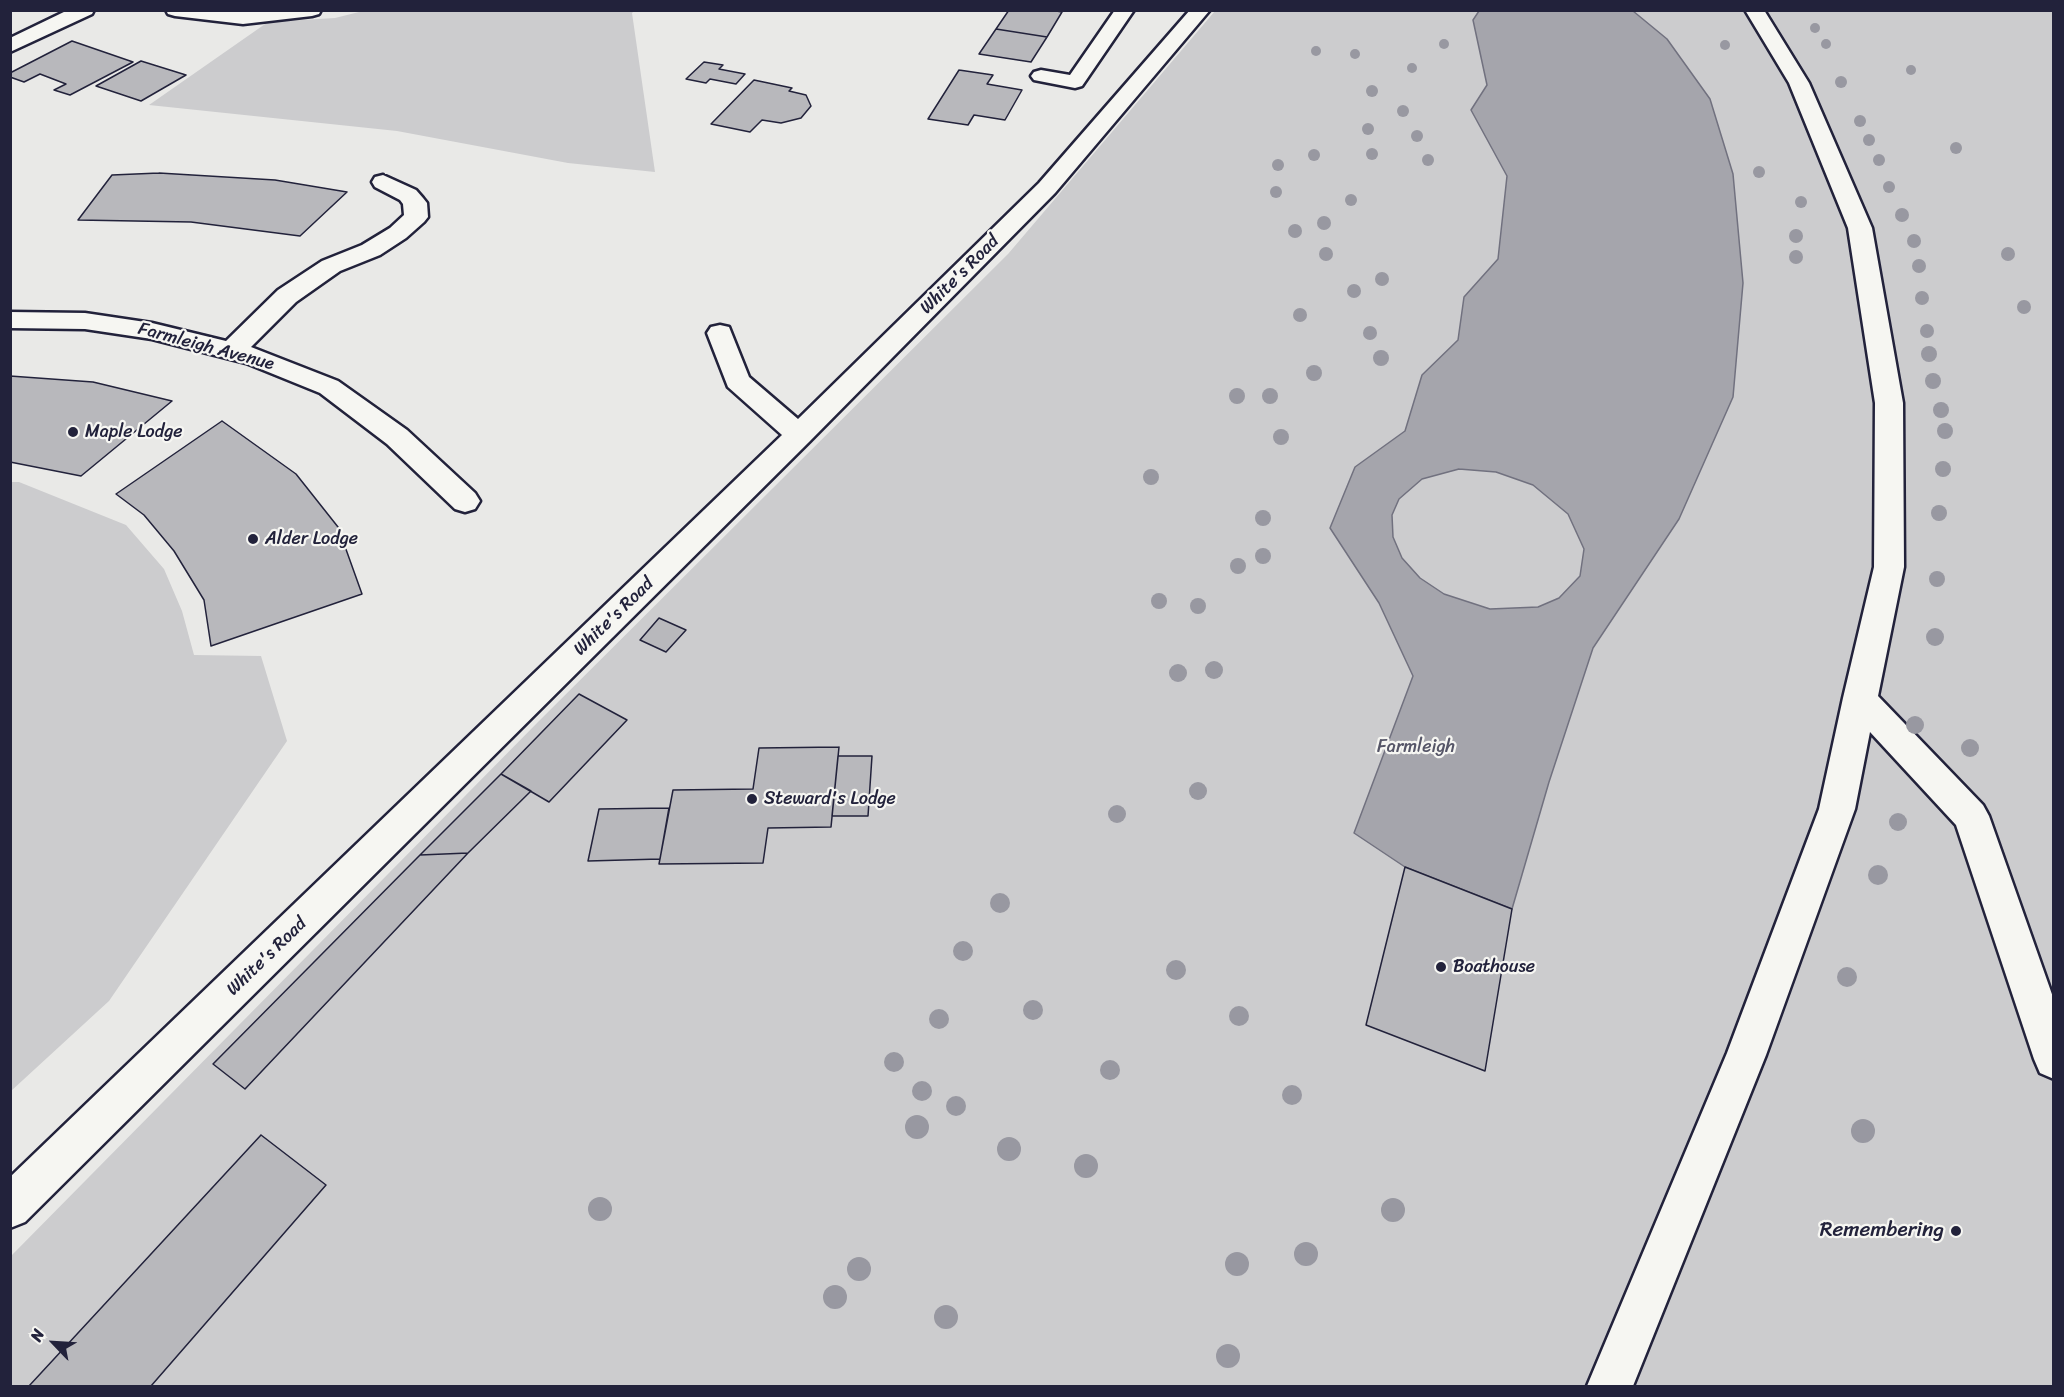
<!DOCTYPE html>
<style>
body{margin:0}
#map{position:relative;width:2064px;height:1397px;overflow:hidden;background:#e9e9e7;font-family:Sriracha,sans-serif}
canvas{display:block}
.frame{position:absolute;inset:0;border:12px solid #22223b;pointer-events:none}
.north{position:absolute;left:24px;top:1313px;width:60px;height:60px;-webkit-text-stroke:4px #f6f6f2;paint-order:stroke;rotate:295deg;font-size:16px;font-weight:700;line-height:24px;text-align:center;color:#22223b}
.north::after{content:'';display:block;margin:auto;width:21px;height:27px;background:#22223b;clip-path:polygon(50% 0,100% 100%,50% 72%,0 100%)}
</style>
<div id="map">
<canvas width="2064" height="1397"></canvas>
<div class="frame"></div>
<div class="north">N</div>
</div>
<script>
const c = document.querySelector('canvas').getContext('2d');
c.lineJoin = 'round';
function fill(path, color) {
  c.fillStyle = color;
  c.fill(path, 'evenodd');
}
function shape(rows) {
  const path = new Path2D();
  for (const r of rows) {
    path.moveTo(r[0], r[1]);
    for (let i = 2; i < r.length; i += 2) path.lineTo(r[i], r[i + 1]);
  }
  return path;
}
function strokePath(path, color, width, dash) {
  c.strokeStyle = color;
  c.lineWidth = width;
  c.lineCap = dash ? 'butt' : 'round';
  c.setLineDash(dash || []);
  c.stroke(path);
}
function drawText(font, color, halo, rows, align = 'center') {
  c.font = font + ' Sriracha,sans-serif';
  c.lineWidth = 4.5;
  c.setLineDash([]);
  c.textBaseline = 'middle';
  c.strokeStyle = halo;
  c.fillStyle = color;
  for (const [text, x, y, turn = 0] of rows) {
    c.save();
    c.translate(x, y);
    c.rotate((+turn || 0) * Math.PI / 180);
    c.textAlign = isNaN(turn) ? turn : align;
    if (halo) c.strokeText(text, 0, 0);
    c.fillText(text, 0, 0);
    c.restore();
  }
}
fill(shape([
 [367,10,634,11,632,13,655,172,568,163,397,131,149,105,268,22,335,18],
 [1215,11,2053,11,2053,1386,11,1386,11,1256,539,721,1008,254],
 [11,482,19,482,126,525,164,569,182,611,194,655,261,656,287,741,109,1001,11,1091]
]), '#ccccce');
const water = shape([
 [1479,11,1633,11,1667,39,1710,99,1733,174,1743,283,1733,397,1679,519,1593,648,1549,782,1512,909,1405,867,1354,833,1413,676,1379,603,1330,528,1355,467,1405,431,1422,375,1458,340,1464,297,1498,259,1507,176,1471,110,1487,85,1473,20,1479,11],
 [1459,469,1496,472,1533,485,1568,514,1584,549,1580,576,1559,598,1538,607,1490,609,1444,594,1420,578,1402,558,1393,537,1392,515,1399,499,1422,479,1459,469]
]);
fill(water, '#a5a5ac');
strokePath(water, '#71717f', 1.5);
const building = shape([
 [1009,10,1051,10,1062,12,1047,37,996,29,1009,10],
 [996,29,1047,37,1031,62,979,54,996,29],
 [72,41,133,62,70,95,54,90,66,84,40,74,24,82,10,77,10,73,72,41],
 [141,61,186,75,141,101,96,86,141,61],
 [704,62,723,65,719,69,745,74,736,84,710,79,706,83,686,79,704,62],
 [959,70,993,75,987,84,1022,90,1005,120,974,115,968,125,928,119,959,70],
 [754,80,792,88,789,91,806,95,811,106,801,118,781,123,762,120,750,132,711,124,754,80],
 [159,173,275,180,347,192,300,236,191,222,78,220,112,175,159,173],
 [10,376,93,382,172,401,81,476,10,462,10,376],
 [222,421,296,474,338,527,362,594,211,646,204,600,174,551,144,515,116,494,222,421],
 [659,618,686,630,666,652,640,640,659,618],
 [579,694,627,720,549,802,501,774,579,694],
 [839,747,831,827,768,828,763,863,659,864,673,790,753,789,759,748,839,747],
 [838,756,872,756,868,816,832,816,838,756],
 [501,774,531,791,468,853,420,855,501,774],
 [669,808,660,859,588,861,599,809,669,808],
 [468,853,245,1089,213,1064,420,855,468,853],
 [1405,867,1512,909,1485,1071,1366,1025,1405,867],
 [261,1135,326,1185,151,1386,29,1386,261,1135]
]);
fill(building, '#b8b8bc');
strokePath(building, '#22223b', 1.5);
const minor = shape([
 [68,10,94,10,92,14,10,52,10,38,68,10],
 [166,10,243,12,321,10,319,14,312,16,243,24,175,16,168,14,166,10],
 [1115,10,1134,10,1082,86,1075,88,1034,80,1031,76,1034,72,1041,70,1070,75,1115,10],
 [1190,10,1210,10,1055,193,809,442,25,1222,10,1228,10,1177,782,435,728,387,707,333,711,327,720,325,729,327,749,377,798,419,1039,183,1190,10],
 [1745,10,1764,10,1809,83,1872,228,1903,403,1904,567,1878,696,1983,805,1989,816,2054,1000,2054,1079,2040,1073,2034,1059,1956,825,1870,732,1855,809,1766,1055,1633,1386,1587,1386,1727,1053,1819,809,1843,698,1874,567,1875,403,1848,228,1789,83,1745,10],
 [383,175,416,190,423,198,427,203,428,217,424,222,406,238,380,255,340,271,296,302,251,347,338,381,407,430,475,493,480,501,475,509,465,512,455,509,387,444,320,393,246,363,152,339,85,329,10,328,10,312,85,313,152,323,226,341,278,290,322,261,362,245,390,228,404,215,403,204,400,200,375,187,372,182,375,177,383,175]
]);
strokePath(minor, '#22223b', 5);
fill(minor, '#f6f6f2');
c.fillStyle = '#9898a1';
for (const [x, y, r] of [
 [1815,28,5],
 [1444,44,5],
 [1826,44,5],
 [1725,45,5],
 [1316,51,5],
 [1355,54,5],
 [1412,68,5],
 [1911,70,5],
 [1841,82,6],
 [1372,91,6],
 [1403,111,6],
 [1860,121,6],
 [1368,129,6],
 [1417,136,6],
 [1869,140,6],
 [1956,148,6],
 [1372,154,6],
 [1314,155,6],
 [1428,160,6],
 [1879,160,6],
 [1278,165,6],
 [1759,172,6],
 [1889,187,6],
 [1276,192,6],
 [1351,200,6],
 [1801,202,6],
 [1902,215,7],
 [1324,223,7],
 [1295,231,7],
 [1796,236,7],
 [1914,241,7],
 [1326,254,7],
 [2008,254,7],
 [1796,257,7],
 [1919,266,7],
 [1382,279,7],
 [1354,291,7],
 [1922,298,7],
 [2024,307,7],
 [1300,315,7],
 [1927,331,7],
 [1370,333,7],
 [1929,354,8],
 [1381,358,8],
 [1314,373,8],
 [1933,381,8],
 [1237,396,8],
 [1270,396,8],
 [1941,410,8],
 [1945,431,8],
 [1281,437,8],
 [1943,469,8],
 [1151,477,8],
 [1939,513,8],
 [1263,518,8],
 [1263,556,8],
 [1238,566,8],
 [1937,579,8],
 [1159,601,8],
 [1198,606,8],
 [1935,637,9],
 [1214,670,9],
 [1178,673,9],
 [1915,725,9],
 [1970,748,9],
 [1198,791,9],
 [1117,814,9],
 [1898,822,9],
 [1878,875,10],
 [1000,903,10],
 [963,951,10],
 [1176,970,10],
 [1847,977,10],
 [1033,1010,10],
 [1239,1016,10],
 [939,1019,10],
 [894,1062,10],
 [1110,1070,10],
 [922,1091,10],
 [1292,1095,10],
 [956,1106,10],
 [917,1127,12],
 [1863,1131,12],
 [1009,1149,12],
 [1086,1166,12],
 [600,1209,12],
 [1393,1210,12],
 [1306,1254,12],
 [1237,1264,12],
 [859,1269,12],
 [835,1297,12],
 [946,1317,12],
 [1228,1356,12]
]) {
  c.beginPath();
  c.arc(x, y, r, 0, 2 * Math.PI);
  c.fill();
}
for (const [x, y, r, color] of [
 [73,432,6,"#22223b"],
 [253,539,6,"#22223b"],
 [752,799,6,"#22223b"],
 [1441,967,6,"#22223b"],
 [1956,1231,6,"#22223b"]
]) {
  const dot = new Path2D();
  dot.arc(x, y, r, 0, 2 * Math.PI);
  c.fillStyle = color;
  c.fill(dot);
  strokePath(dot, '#f6f6f2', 2);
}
drawText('18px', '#22223b', '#f6f6f2', [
 ["White's Road",960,275,-45],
 ["Farmleigh Avenue",206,347,15],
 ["White's Road",614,617,-44],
 ["White's Road",267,957,-44]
]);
drawText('18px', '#22223b', '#f6f6f2', [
 ["Maple Lodge",85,432],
 ["Alder Lodge",265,539],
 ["Steward's Lodge",764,799],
 ["Boathouse",1453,967]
], 'left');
drawText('18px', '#555567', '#f6f6f2', [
 ["Farmleigh",1416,747]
]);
drawText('21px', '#22223b', '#f6f6f2', [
 ["Remembering",1944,1231]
], 'right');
</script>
